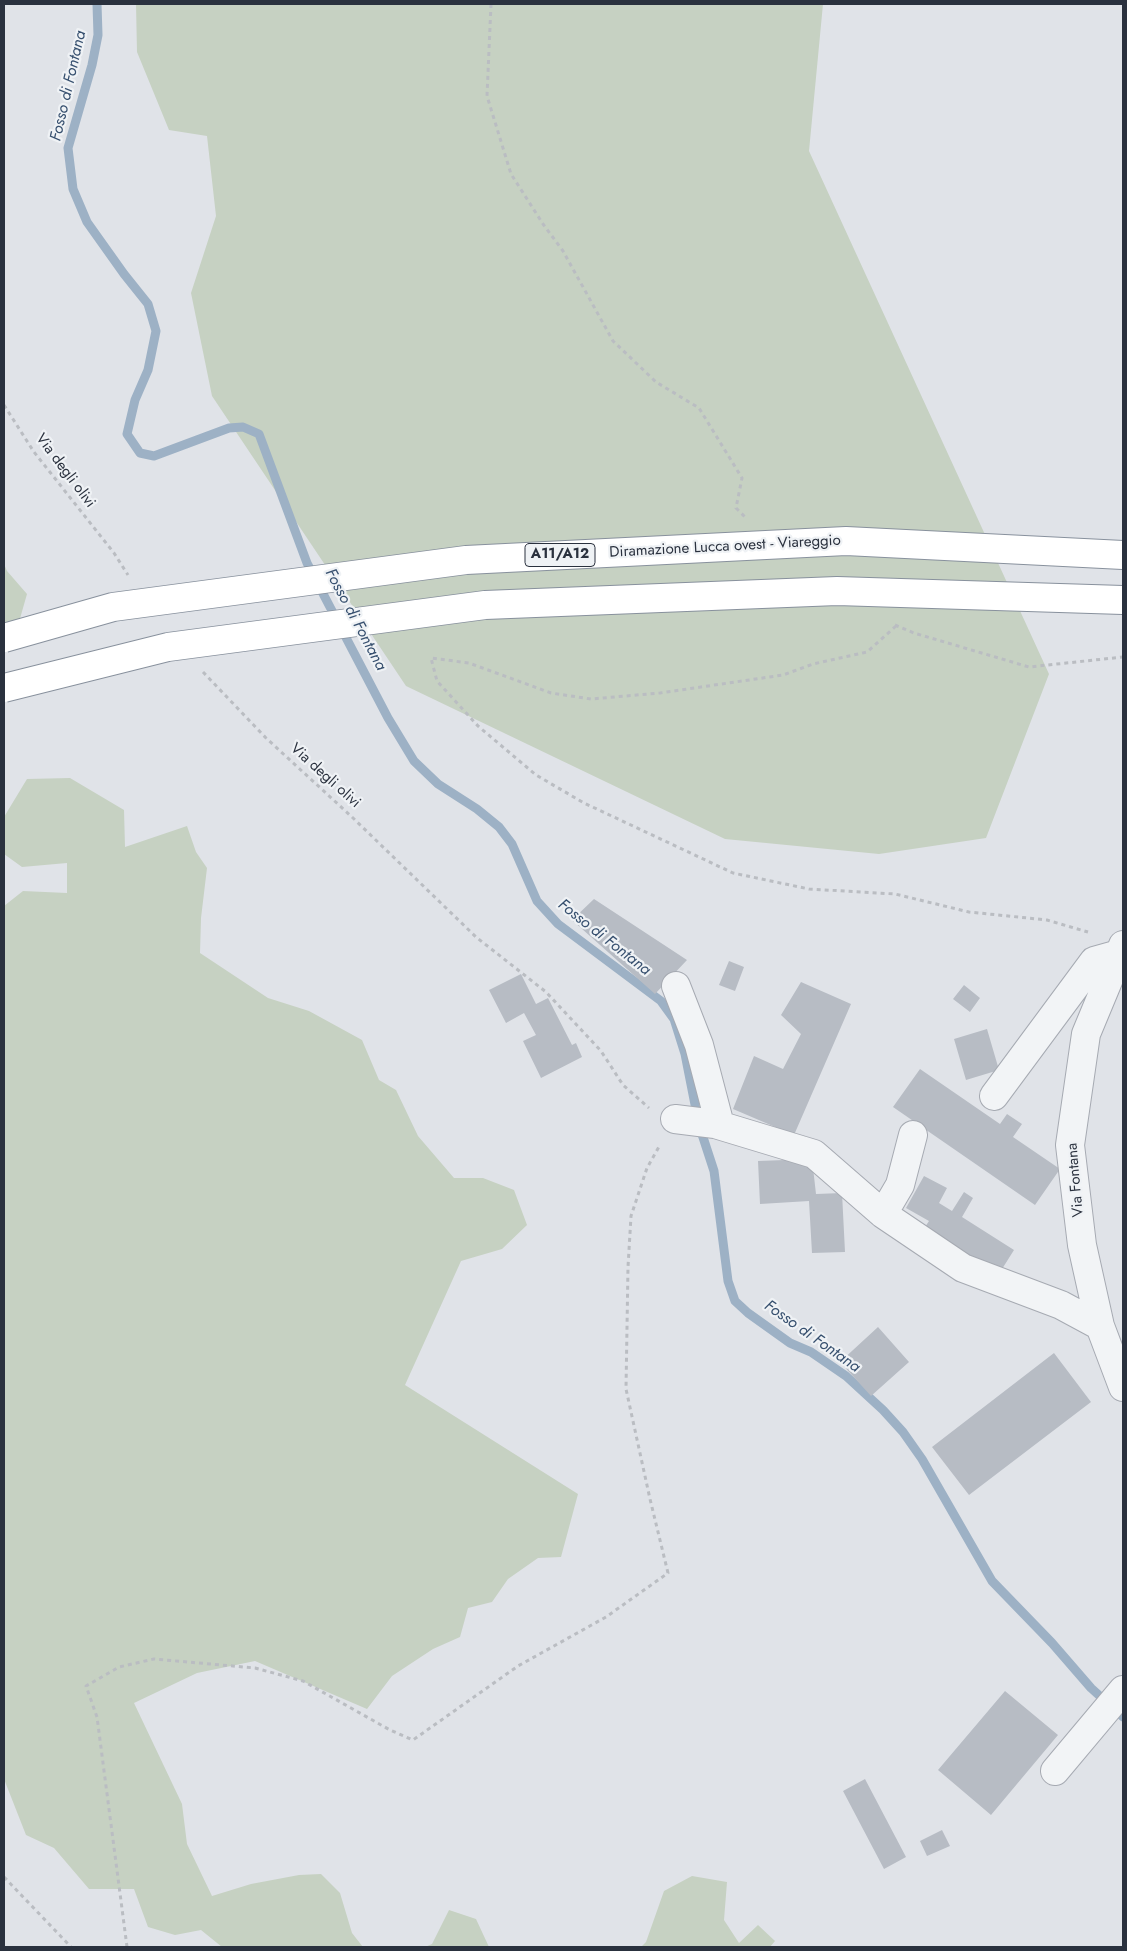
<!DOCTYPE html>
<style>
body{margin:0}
#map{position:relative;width:1127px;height:1951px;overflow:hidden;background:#e0e3e8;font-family:Jost,sans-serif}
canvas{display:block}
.frame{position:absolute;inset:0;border:5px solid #2a313e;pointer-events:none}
</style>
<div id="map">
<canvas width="1127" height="1951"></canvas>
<div class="frame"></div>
</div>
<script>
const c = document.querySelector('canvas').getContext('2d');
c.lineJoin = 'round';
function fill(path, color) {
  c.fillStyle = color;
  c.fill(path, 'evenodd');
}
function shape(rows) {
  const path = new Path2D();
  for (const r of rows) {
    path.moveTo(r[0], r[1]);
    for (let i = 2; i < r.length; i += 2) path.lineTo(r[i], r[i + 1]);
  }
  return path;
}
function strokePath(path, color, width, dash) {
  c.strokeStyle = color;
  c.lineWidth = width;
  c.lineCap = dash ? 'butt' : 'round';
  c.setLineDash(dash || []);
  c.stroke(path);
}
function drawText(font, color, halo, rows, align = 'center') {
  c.font = font + ' Jost,sans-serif';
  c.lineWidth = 4.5;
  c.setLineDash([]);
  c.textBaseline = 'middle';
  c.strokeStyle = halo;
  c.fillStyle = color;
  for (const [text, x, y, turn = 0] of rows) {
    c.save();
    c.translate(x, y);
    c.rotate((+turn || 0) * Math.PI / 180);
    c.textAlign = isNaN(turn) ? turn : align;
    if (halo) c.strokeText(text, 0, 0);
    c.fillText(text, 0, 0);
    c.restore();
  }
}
fill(shape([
 [136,4,823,4,809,151,1049,674,986,838,879,854,725,839,406,686,212,396,191,293,216,216,207,136,169,130,137,52],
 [4,564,7,571,27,594,19,622,4,626],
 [70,778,124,810,125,847,187,826,196,852,207,868,201,918,200,953,268,998,309,1011,362,1040,379,1080,396,1090,418,1136,454,1178,483,1178,514,1190,527,1225,502,1249,461,1261,405,1385,578,1494,561,1557,538,1558,508,1579,492,1602,468,1608,460,1637,433,1649,392,1676,367,1709,255,1661,197,1673,134,1703,182,1804,187,1844,212,1896,251,1884,299,1875,321,1874,340,1893,352,1933,363,1947,222,1947,201,1930,175,1935,148,1927,134,1889,89,1889,54,1848,26,1835,4,1779,4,906,23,891,67,893,67,863,22,867,4,854,4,817,27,779],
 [692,1876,727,1882,724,1920,739,1943,758,1925,775,1941,770,1947,641,1947,646,1942,664,1891],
 [449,1910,476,1919,489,1947,425,1947,432,1944]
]), '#c6d1c2');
strokePath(shape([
 [97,4,98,35,92,65,68,148,73,189,87,222,124,274,148,304,156,331,148,370,135,400,127,434,140,453,154,456,229,428,243,427,259,434,307,563,388,718,414,761,438,784,477,809,499,827,512,844,537,901,558,924,661,1001,674,1019,685,1054,699,1125,714,1171,728,1281,735,1301,748,1313,790,1343,811,1352,846,1376,883,1410,903,1432,922,1459,992,1581,1052,1643,1091,1688,1123,1717]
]), '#9db1c5', 9);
fill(shape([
 [594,899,687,960,655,994,572,920],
 [729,961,744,967,735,991,719,985],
 [521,974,536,1004,548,998,572,1045,576,1043,582,1057,541,1078,523,1041,536,1035,524,1013,506,1023,489,990],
 [801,982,851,1004,794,1135,733,1109,754,1056,783,1069,801,1034,781,1015],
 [964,985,980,998,970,1012,953,999],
 [987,1029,999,1070,966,1080,954,1039],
 [920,1069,1000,1124,1007,1114,1022,1124,1013,1137,1060,1169,1035,1205,893,1107],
 [812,1159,816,1194,842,1193,845,1252,812,1253,809,1201,760,1204,758,1161],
 [924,1176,947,1188,939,1203,952,1211,964,1192,973,1198,962,1217,1014,1250,997,1277,923,1230,929,1221,906,1208],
 [878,1327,909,1362,871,1396,840,1362],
 [1054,1353,1091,1402,969,1495,932,1447],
 [1005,1691,1058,1735,991,1815,938,1770],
 [865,1779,906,1857,884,1869,843,1791],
 [942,1830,950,1846,927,1856,920,1841]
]), '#b7bcc4');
const minor = shape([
 [1123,945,1086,1034,1070,1145,1082,1245,1100,1326,1123,1387],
 [676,986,699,1045,720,1125],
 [994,1096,1094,961,1119,954,1123,967],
 [675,1119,715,1124,814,1154,883,1214,963,1268,1061,1305,1100,1326],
 [883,1214,900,1185,913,1135],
 [1055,1771,1123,1690]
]);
strokePath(minor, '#a6aab2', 30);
strokePath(shape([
 [491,4,487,96,511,174,543,224,563,251,613,341,656,382,699,408,742,478,736,508,745,517],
 [4,405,34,452,114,553,128,575],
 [895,625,914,633,1029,667,1123,657],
 [896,626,867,652,813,664,783,675,660,693,591,699,551,693,469,663,431,658,437,681,478,726,536,775,584,803,733,873,809,889,895,894,969,912,1047,920,1088,932],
 [203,672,266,738,352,817,476,937,546,992,601,1051,623,1085,649,1108],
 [4,1877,71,1947],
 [127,1947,97,1717,86,1686,119,1667,154,1659,255,1668,303,1681,390,1730,413,1740,518,1666,606,1617,668,1573,650,1499,626,1389,628,1267,631,1216,647,1168,660,1145]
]), '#babdc2', 3, [4, 4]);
strokePath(minor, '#f2f4f6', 28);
const highwayBridge = shape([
 [4,638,113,607,466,560,846,541,1123,555],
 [4,688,168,647,485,605,837,591,1123,600]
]);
strokePath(highwayBridge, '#88919d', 30, []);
strokePath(highwayBridge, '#fff', 28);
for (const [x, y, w] of [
 [560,555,70]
]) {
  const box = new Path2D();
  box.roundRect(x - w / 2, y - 11.5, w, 23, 4);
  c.fillStyle = '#eff2f5';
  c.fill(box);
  strokePath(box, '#2a313e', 1);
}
drawText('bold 14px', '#2a313e', null, [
 ["A11/A12",560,555]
]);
drawText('15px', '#2a313e', '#eff2f5', [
 ["Via degli olivi",65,471,53],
 ["Diramazione Lucca ovest - Viareggio",725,547,-3],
 ["Via degli olivi",325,776,42],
 ["Via Fontana",1076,1180,-95]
]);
drawText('italic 16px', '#37506f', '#eff2f5', [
 ["Fosso di Fontana",69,86,-77],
 ["Fosso di Fontana",355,620,62],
 ["Fosso di Fontana",604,938,38],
 ["Fosso di Fontana",812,1337,35]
]);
</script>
